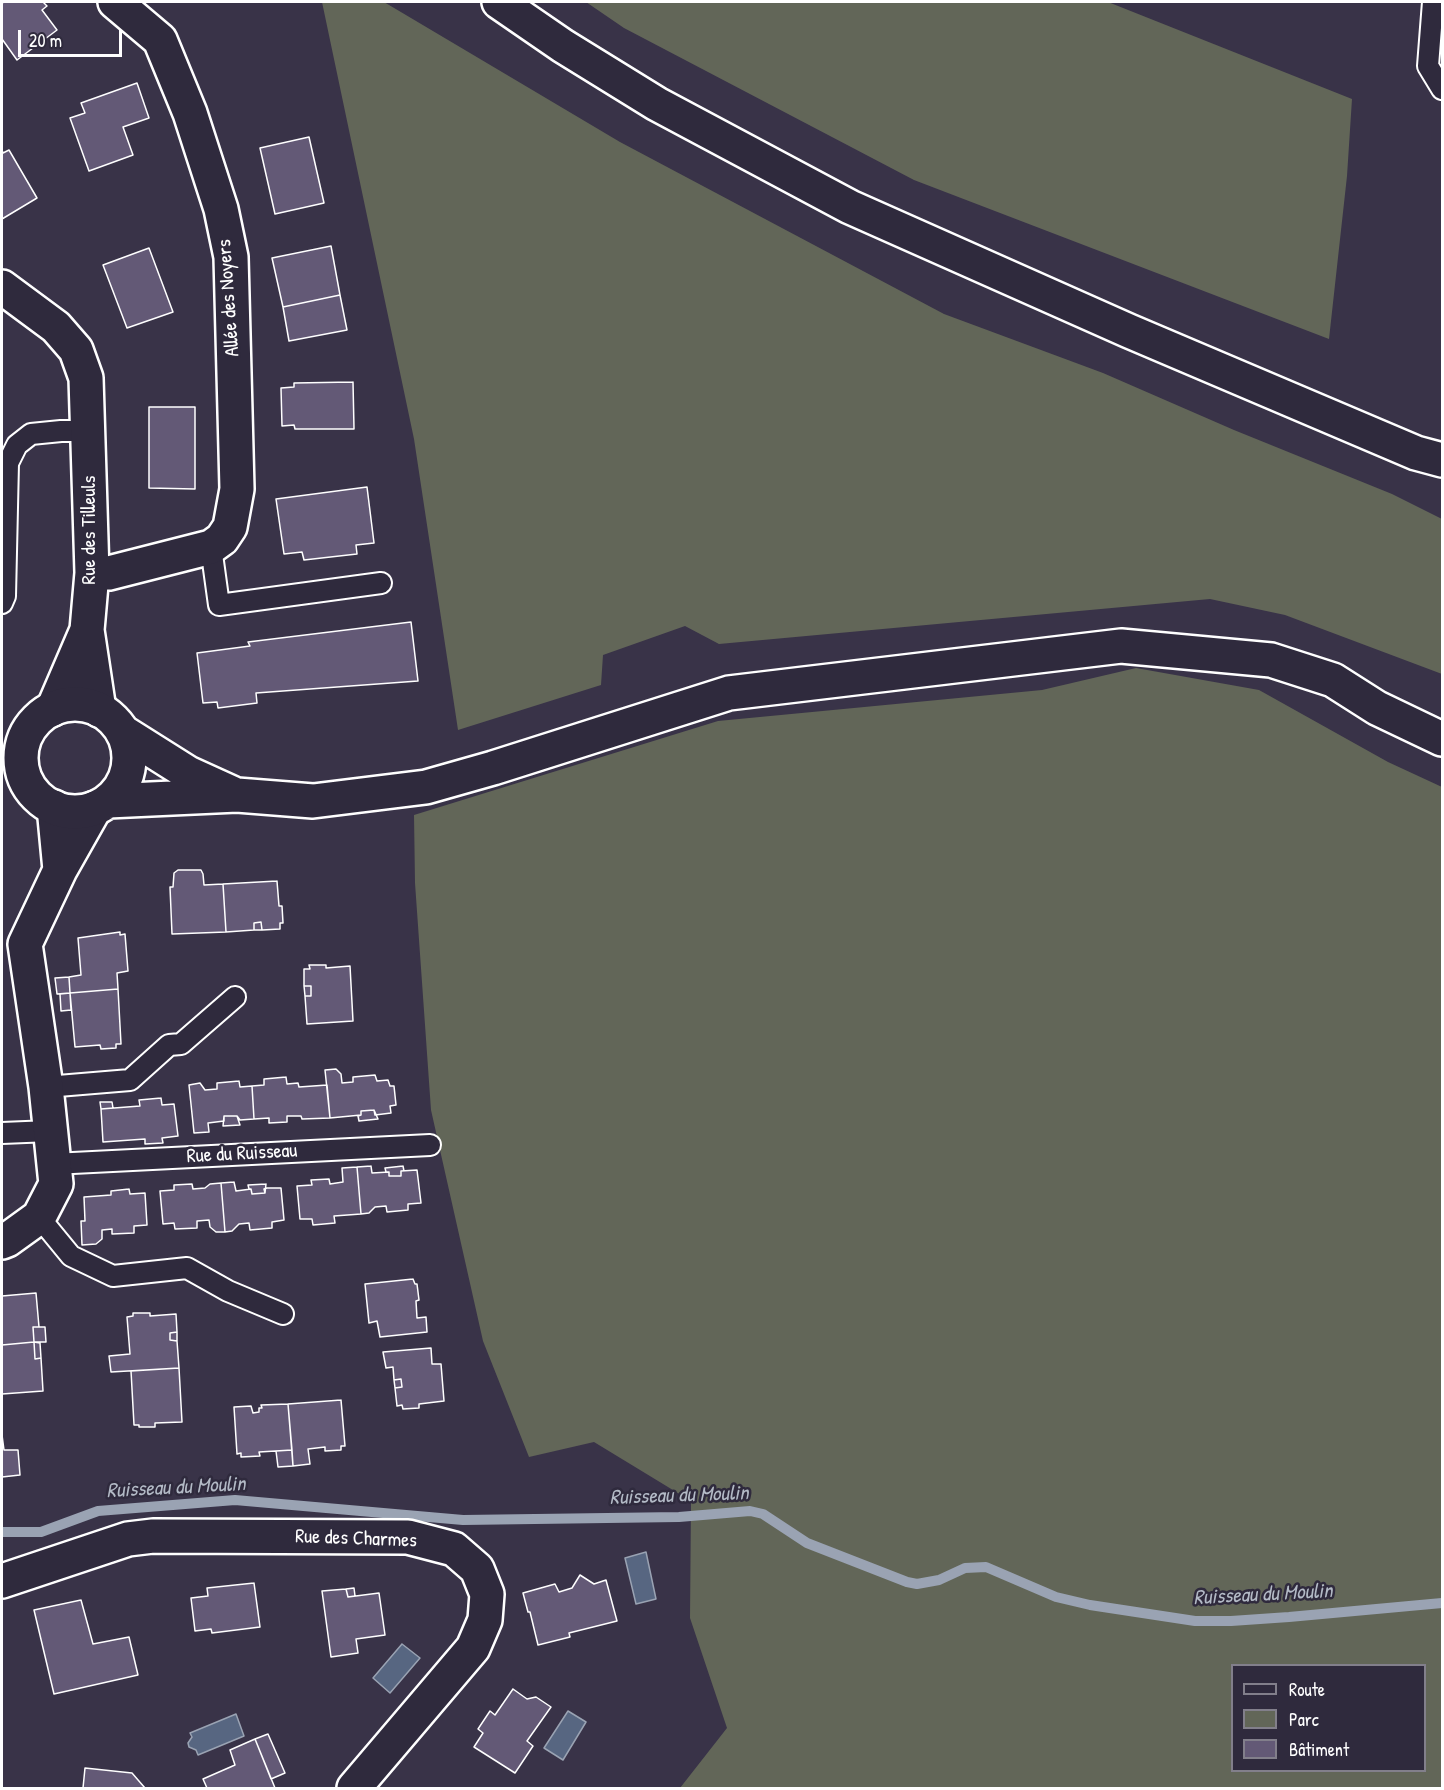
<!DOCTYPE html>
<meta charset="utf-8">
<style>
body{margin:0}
#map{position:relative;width:1444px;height:1790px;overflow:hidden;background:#393348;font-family:"Patrick Hand",sans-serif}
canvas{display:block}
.frame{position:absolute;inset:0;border:3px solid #fff;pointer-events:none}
.legend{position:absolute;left:1231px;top:1664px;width:195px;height:108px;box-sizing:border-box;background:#2f2a3d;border:2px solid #827f8b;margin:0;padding:8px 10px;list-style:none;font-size:18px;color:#fff}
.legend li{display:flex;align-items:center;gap:12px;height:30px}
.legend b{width:30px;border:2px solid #827f8b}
.scale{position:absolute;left:18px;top:30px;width:104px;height:27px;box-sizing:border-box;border:3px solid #fff;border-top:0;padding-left:8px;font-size:18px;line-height:21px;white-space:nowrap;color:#fff;-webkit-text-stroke:4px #2f2a3d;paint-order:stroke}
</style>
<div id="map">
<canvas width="1444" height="1790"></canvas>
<div class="frame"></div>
<ul class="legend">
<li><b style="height:8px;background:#2f2a3d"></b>Route</li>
<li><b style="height:16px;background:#626658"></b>Parc</li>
<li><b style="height:16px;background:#635976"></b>Bâtiment</li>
</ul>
<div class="scale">20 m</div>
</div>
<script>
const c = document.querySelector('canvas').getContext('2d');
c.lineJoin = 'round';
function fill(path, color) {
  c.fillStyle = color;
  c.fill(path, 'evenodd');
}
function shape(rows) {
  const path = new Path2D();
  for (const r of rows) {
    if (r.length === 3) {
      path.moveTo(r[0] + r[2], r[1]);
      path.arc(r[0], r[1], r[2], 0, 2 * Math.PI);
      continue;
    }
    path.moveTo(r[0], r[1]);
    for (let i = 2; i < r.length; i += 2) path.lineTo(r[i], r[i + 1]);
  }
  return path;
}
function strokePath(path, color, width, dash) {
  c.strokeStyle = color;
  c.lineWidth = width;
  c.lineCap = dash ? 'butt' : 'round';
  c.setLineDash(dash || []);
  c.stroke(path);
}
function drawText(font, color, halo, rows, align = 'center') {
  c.font = font + ' "Patrick Hand",sans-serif';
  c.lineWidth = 5;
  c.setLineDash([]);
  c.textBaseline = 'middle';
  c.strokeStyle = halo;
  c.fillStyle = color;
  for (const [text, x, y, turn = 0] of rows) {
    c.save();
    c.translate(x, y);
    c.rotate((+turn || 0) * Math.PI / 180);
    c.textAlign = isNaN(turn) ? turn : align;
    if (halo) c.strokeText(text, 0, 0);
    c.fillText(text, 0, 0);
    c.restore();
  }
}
fill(shape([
 [322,2,384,2,620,142,944,314,1103,373,1234,430,1392,494,1442,519,1442,674,1285,615,1210,599,719,644,685,626,603,655,601,685,458,730,414,439],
 [586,2,1108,2,1352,99,1347,176,1329,339,914,180,624,28],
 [1136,668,1259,690,1388,762,1442,787,1442,1788,680,1788,727,1728,690,1618,691,1501,594,1442,529,1457,483,1341,431,1110,415,883,414,815,718,721,1042,690],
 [1232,1666,1424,1666,1424,1770,1232,1770]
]), '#626658');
const water = shape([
 [646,1552,656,1599,636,1604,625,1558,646,1552],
 [402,1644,420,1658,390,1693,373,1678,402,1644],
 [568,1711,586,1722,563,1760,544,1748,568,1711],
 [236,1714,244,1736,198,1755,196,1750,189,1747,188,1743,192,1737,190,1733,236,1714]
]);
fill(water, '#576681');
strokePath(water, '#9aa3b3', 1.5);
strokePath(shape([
 [2,1532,41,1532,98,1511,235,1500,463,1520,679,1517,750,1511,763,1514,807,1543,907,1582,917,1584,939,1580,965,1568,986,1567,1056,1597,1090,1605,1195,1621,1231,1621,1289,1617,1442,1603]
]), '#9aa3b3', 10);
const building = shape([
 [4,2,43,2,47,6,42,10,57,30,17,60,2,39,2,3,4,2],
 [137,83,149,118,123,127,133,155,89,171,70,118,85,113,81,103,137,83],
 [309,137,324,203,275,214,260,148,309,137],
 [2,150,3,153,9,150,37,198,2,219,2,150],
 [331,246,340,295,283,307,272,258,331,246],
 [149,248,173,312,127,328,103,265,149,248],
 [340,295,347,330,289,341,283,307,340,295],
 [353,382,354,429,295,429,294,425,282,426,281,388,294,387,294,383,353,382],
 [149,407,195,407,195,489,149,488,149,407],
 [367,487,374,543,356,545,357,554,304,560,302,552,284,554,276,499,367,487],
 [411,622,418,681,256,693,257,703,218,708,217,702,203,703,197,653,250,646,248,642,411,622],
 [178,870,201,870,203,874,204,885,223,884,226,932,172,934,170,887,173,887,174,873,178,870],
 [277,881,279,906,282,906,283,923,280,923,280,929,262,930,261,922,254,923,254,930,226,932,223,884,277,881],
 [261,922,262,930,254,930,254,923,261,922],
 [120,932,120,935,125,934,128,971,117,973,118,989,70,993,69,977,81,975,78,938,120,932],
 [309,965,326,965,326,968,350,966,353,1021,307,1024,305,996,311,996,311,986,304,986,304,969,310,969,309,965],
 [69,977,70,993,57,994,55,978,69,977],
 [304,986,311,986,311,996,305,996,304,986],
 [118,989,121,1044,116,1044,116,1048,101,1049,100,1045,75,1047,70,993,118,989],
 [70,993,71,1010,61,1011,60,994,70,993],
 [336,1069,341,1074,342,1083,353,1082,353,1077,375,1075,377,1081,388,1080,390,1086,394,1086,396,1105,390,1106,391,1113,375,1115,374,1110,361,1111,361,1115,330,1118,325,1070,336,1069],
 [286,1077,287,1084,298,1083,299,1087,327,1085,330,1118,302,1119,301,1116,287,1116,287,1122,269,1123,269,1118,254,1119,252,1086,264,1085,264,1079,286,1077],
 [239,1081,240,1087,252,1086,254,1119,240,1120,237,1116,224,1116,224,1121,208,1123,209,1132,194,1133,189,1085,200,1083,205,1090,217,1089,217,1083,239,1081],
 [161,1098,162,1105,174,1104,178,1136,162,1138,163,1143,145,1144,145,1139,103,1142,101,1109,140,1106,139,1100,161,1098],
 [100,1102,112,1102,113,1108,101,1109,100,1102],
 [374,1110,378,1119,359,1121,358,1116,361,1115,361,1111,374,1110],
 [224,1116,237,1116,240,1125,223,1126,224,1116],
 [371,1166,372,1173,389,1172,389,1176,401,1176,401,1171,417,1170,421,1203,408,1204,408,1210,387,1212,386,1206,375,1207,369,1213,361,1214,357,1167,371,1166],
 [403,1166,404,1171,401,1171,401,1176,389,1176,389,1172,386,1172,385,1168,403,1166],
 [357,1167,361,1214,334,1216,335,1223,313,1225,312,1219,300,1219,297,1186,312,1185,311,1180,329,1179,330,1184,343,1182,342,1168,357,1167],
 [234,1182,236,1191,251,1189,252,1194,265,1193,264,1189,267,1188,281,1188,284,1220,272,1222,272,1228,250,1230,249,1223,239,1224,232,1231,225,1232,221,1183,234,1182],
 [221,1183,225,1232,216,1232,210,1227,209,1220,197,1221,197,1228,175,1229,174,1223,163,1224,160,1191,174,1190,174,1185,192,1184,193,1189,205,1188,210,1184,221,1183],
 [266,1184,265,1193,252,1194,251,1189,249,1189,248,1185,266,1184],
 [129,1189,130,1194,145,1193,147,1225,134,1226,134,1233,112,1234,112,1229,102,1230,102,1239,96,1244,82,1245,81,1221,85,1221,84,1197,111,1195,111,1191,129,1189],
 [413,1279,415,1284,417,1284,419,1300,416,1301,417,1318,426,1317,427,1332,380,1337,377,1321,369,1323,365,1284,413,1279],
 [36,1293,39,1327,33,1327,34,1342,2,1345,2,1296,36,1293],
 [133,1313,150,1313,150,1316,176,1314,177,1332,170,1333,170,1340,177,1341,179,1368,111,1372,109,1356,130,1354,127,1317,133,1316,133,1313],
 [33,1327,45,1327,46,1342,34,1342,33,1327],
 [177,1332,177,1341,170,1340,170,1333,177,1332],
 [34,1342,40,1343,41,1358,35,1359,34,1342],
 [34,1342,35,1359,41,1358,43,1391,2,1394,2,1345,34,1342],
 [431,1348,432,1364,441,1364,444,1401,419,1404,419,1408,403,1409,402,1405,397,1406,395,1388,402,1387,401,1379,394,1380,393,1367,386,1368,383,1352,431,1348],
 [179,1368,182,1422,155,1423,155,1427,139,1427,139,1425,134,1425,131,1371,179,1368],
 [401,1379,402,1387,395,1388,394,1380,401,1379],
 [341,1400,345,1446,341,1446,341,1450,325,1451,325,1447,308,1449,310,1464,293,1466,288,1404,341,1400],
 [288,1404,292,1450,259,1452,260,1456,241,1457,241,1453,237,1454,234,1407,251,1406,253,1413,259,1412,259,1408,262,1408,261,1405,288,1404],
 [2,1435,4,1450,18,1450,20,1475,2,1477,2,1435],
 [292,1450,293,1466,278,1467,276,1451,292,1450],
 [580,1575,594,1584,606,1580,617,1621,569,1633,570,1637,538,1645,530,1612,528,1612,523,1593,555,1584,559,1592,572,1588,580,1575],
 [254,1583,260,1627,212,1633,211,1629,195,1631,191,1598,208,1596,207,1588,254,1583],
 [354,1588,355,1596,348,1597,346,1589,354,1588],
 [346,1589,348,1597,379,1593,385,1635,356,1639,358,1653,331,1657,322,1591,346,1589],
 [81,1600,93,1644,129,1637,138,1675,54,1694,34,1610,81,1600],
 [513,1689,527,1699,536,1697,551,1707,527,1741,533,1746,515,1773,474,1747,483,1733,478,1729,490,1711,495,1715,513,1689],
 [268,1734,285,1773,271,1779,255,1739,268,1734],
 [255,1739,275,1788,207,1788,203,1779,235,1765,230,1750,255,1739],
 [85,1768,132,1773,145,1788,83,1788,85,1768]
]);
fill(building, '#635976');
strokePath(building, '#fff', 1.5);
const service = shape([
 [1433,2,1428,66,1442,89],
 [211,547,219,605,381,583],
 [2,603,5,596,8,463,17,445,31,434,61,431,89,431],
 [46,1087,130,1080,169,1045,181,1044,235,997],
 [2,1133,50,1131],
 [53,1164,430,1145],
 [39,1217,71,1256,113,1276,187,1268,228,1291,283,1314]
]);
const minor = shape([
 [2,287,56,327,76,350,86,378,92,573,87,630,99,710],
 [92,573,109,573,211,547,222,539,230,527,237,489,231,257,221,209,190,113,160,40,115,2],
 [53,709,87,630],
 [54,807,60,870],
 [2,1242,7,1240,39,1217,56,1184,46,1087,25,944,60,870,95,808],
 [2,1581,128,1539,153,1536,408,1537,454,1549,477,1569,487,1594,485,1620,473,1648,354,1788]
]);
const tertiary = shape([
 [75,758,54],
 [123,732,188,773,232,793],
 [108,801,237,795,313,801,426,787,493,768,729,693,1121,646,1271,660,1333,680,1377,708,1442,739]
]);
const secondary = shape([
 [499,2,563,46,657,104,850,207,1129,331,1416,453,1442,460]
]);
strokePath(service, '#fff', 24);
strokePath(minor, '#fff', 38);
strokePath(tertiary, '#fff', 38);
strokePath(secondary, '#fff', 38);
strokePath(service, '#2f2a3d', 20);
strokePath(minor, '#2f2a3d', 33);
strokePath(tertiary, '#2f2a3d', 33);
strokePath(secondary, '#2f2a3d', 33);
drawText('20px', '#fff', '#2f2a3d', [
 ["Allée des Noyers",229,298,-94],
 ["Rue des Tilleuls",90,530,-90],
 ["Rue du Ruisseau",242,1154,-3],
 ["Rue des Charmes",356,1539,2]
]);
drawText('italic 21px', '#b3bac6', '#2f2a3d', [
 ["Ruisseau du Moulin",176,1488,-3],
 ["Ruisseau du Moulin",679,1496,-2],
 ["Ruisseau du Moulin",1263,1595,-3]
]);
</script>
